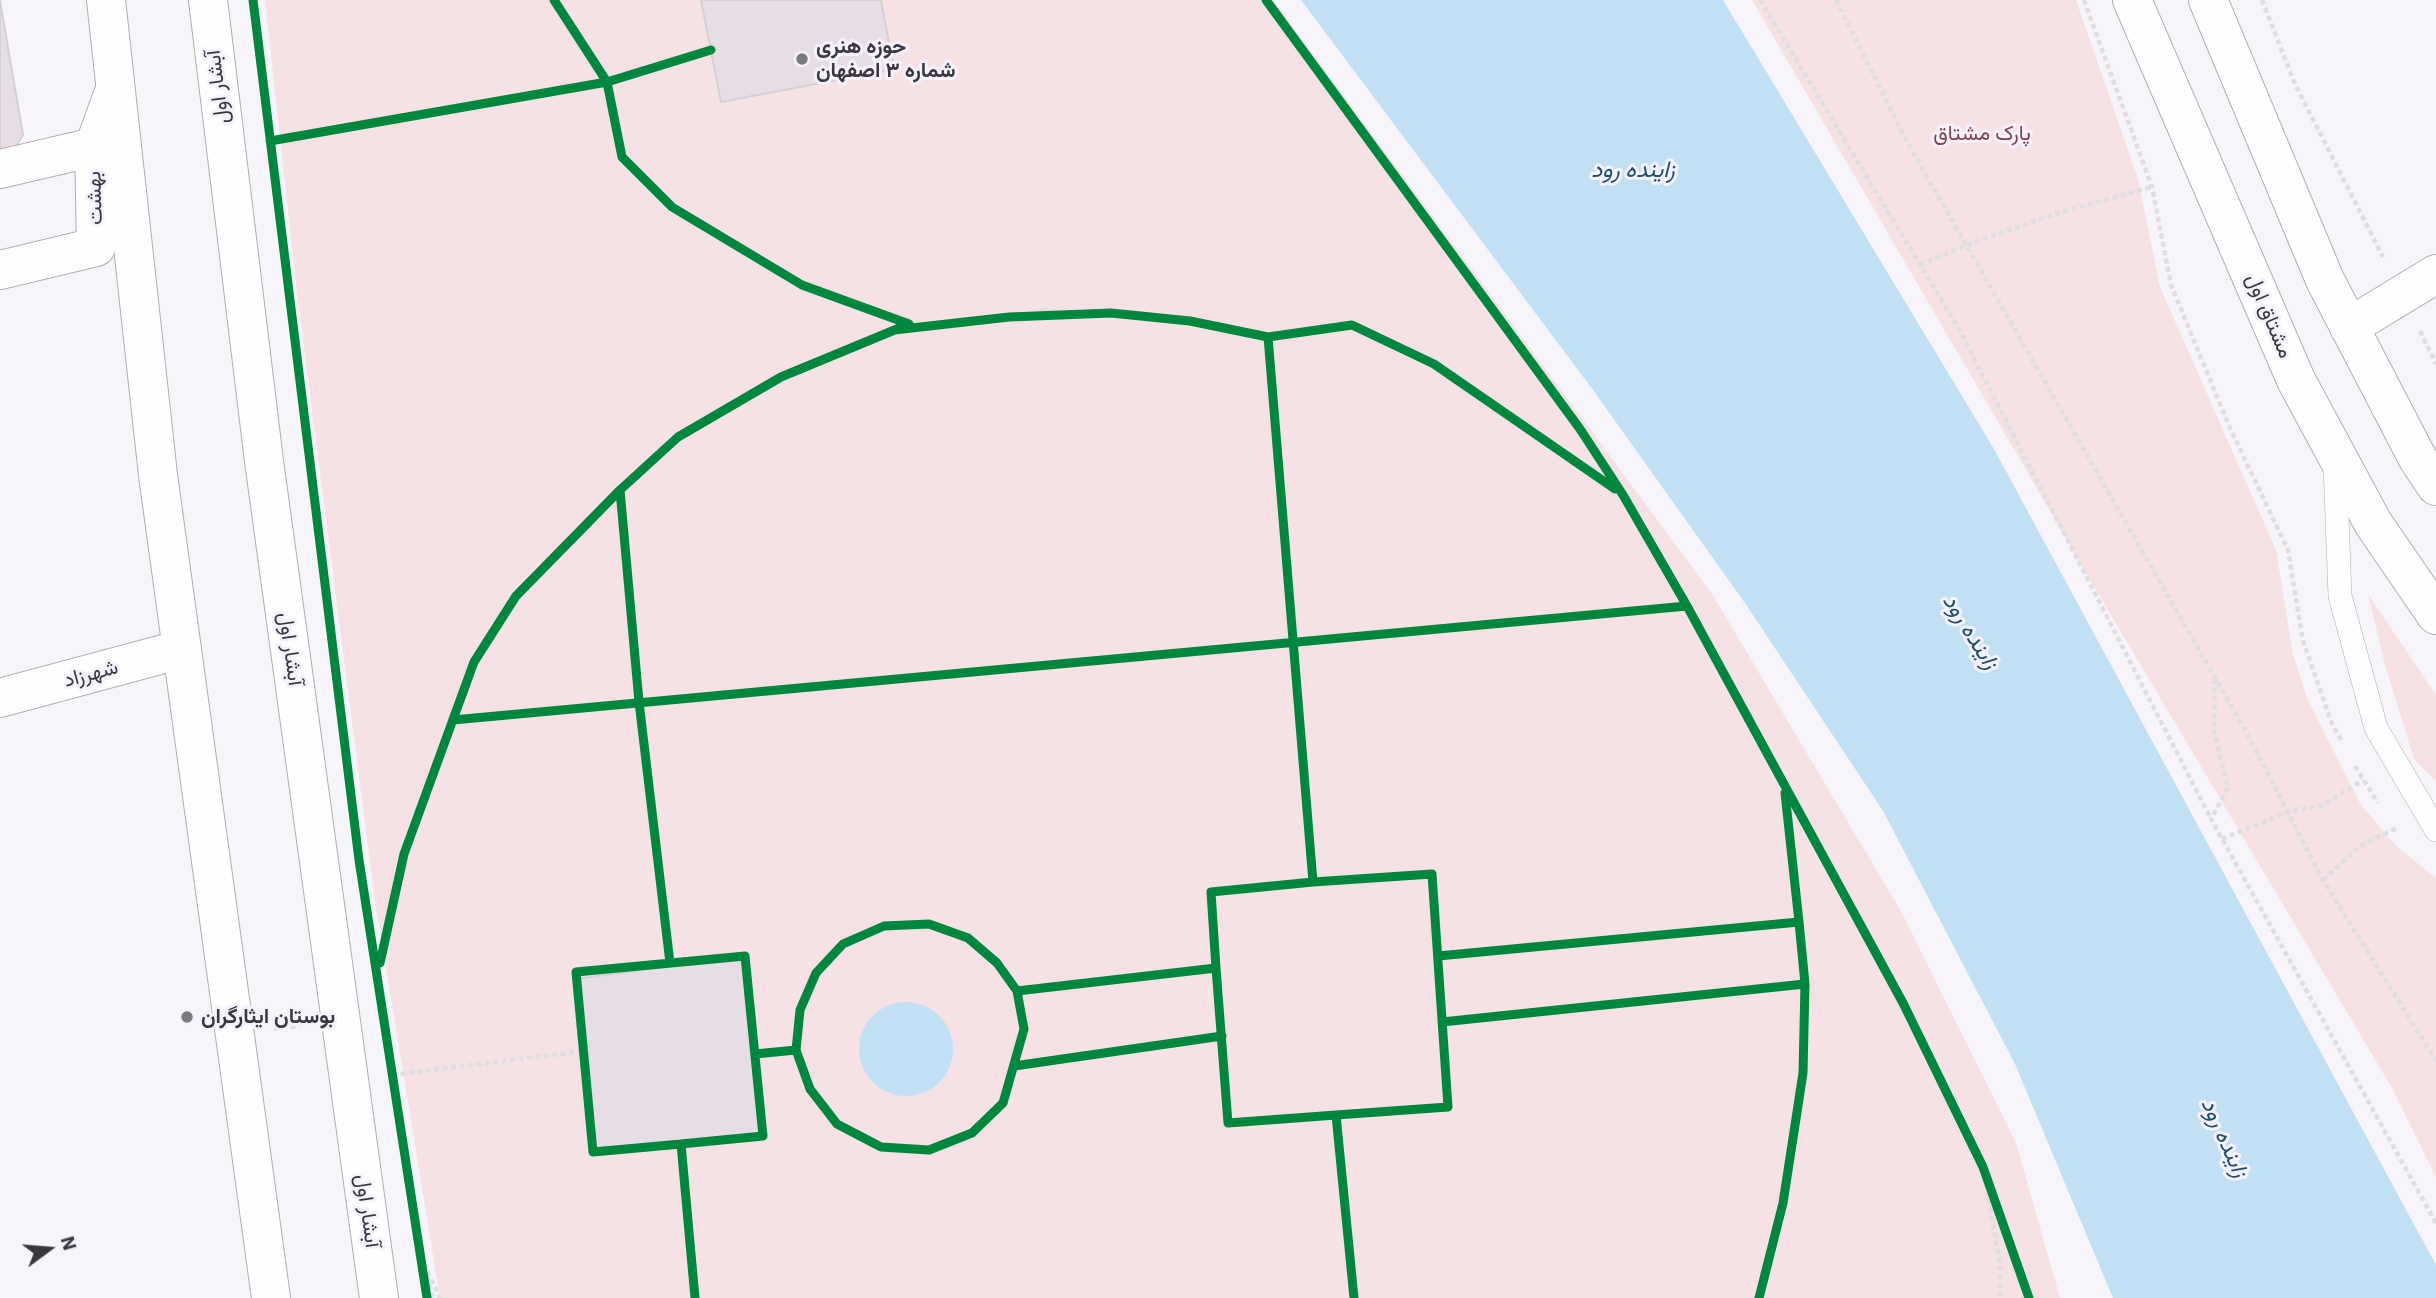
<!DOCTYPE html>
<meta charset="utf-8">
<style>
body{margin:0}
#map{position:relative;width:2436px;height:1298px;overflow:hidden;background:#f7f5fa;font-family:"IBM Plex Sans",sans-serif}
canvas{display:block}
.north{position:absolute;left:14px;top:1214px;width:70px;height:70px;-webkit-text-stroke:5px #f6f2fd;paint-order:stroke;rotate:74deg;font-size:19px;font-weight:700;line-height:28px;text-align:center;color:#3a383d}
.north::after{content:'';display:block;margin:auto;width:24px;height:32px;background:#3a383d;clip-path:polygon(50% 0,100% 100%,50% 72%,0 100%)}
</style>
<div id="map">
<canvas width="2436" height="1298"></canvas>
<div class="north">N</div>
</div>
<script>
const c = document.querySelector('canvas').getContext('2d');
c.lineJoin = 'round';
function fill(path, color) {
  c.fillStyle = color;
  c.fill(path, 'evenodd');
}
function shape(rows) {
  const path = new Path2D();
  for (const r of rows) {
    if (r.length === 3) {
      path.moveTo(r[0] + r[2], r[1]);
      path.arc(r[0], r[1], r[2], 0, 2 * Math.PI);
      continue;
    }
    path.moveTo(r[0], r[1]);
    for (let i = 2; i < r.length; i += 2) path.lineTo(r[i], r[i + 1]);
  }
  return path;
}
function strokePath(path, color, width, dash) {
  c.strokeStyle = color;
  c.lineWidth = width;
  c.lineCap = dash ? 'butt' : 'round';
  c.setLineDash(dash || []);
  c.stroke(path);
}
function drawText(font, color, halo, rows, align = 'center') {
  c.font = font + ' "IBM Plex Sans",Vazirmatn,sans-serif';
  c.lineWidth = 6;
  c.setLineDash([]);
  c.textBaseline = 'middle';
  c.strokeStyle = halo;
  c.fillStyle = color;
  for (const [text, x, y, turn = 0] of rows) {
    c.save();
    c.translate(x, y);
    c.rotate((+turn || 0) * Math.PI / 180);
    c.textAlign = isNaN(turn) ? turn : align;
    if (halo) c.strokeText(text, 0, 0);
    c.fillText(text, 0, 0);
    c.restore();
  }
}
fill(shape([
 [265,0,1273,0,1712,594,1902,913,2016,1143,2060,1298,440,1298,375,901,297,294],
 [1752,0,2076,0,2138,179,2160,287,2276,550,2293,654,2307,698,2361,805,2396,846,2436,878,2436,1177,2392,1088,2089,578],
 [2368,594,2436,695,2436,781,2414,759,2385,665]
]), '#f6e1e5');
fill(shape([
 [1301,0,1723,0,1994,449,2436,1265,2436,1298,2113,1298,2015,1064,1883,811,1747,606,1593,390],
 [906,1049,47]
]), '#c2e0f4');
const building = shape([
 [701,0,881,0,894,69,721,102,701,0],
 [0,1,23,135,13,151,0,154,0,1],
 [745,956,763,1136,593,1152,576,979,745,956]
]);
fill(building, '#e6dde5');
strokePath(building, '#d4d1d5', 2);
const service = shape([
 [2335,465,2340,596,2376,728,2436,830]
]);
const minor = shape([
 [0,169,94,147],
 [0,270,96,247,94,147,115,89],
 [2349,327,2436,274]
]);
const tertiary = shape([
 [0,698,182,649]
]);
const primary = shape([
 [106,0,158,475,271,1298],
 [208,0,264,461,379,1298],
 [2132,0,2296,380,2373,523,2436,615],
 [2208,0,2325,280,2418,459,2436,486]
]);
strokePath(service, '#b0aeb2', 24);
strokePath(minor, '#b0aeb2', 40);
strokePath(tertiary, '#b0aeb2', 40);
strokePath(primary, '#b0aeb2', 40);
strokePath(shape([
 [1760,0,1959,329,2211,819],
 [1836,0,1907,142,2244,728,2323,880,2436,1061],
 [2084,0,2152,187,2171,285,2230,428,2288,550,2303,641,2332,724,2343,743],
 [2262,0,2295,84,2383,257],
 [270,141,607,82,554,0],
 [1920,265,1967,245,2054,214,2152,187],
 [894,330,1009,317,1111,313,1190,321,1268,337,1313,882,1432,874,1448,1107,1336,1115,1354,1298],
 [2420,331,2436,364],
 [296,355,311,475],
 [1687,606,1903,1003,1983,1167,2029,1298],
 [2215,679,2214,731,2228,788,2211,819,2436,1223],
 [453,720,1687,606,1623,495,1580,429,1266,0],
 [2355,766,2378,803],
 [1784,787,1799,922],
 [2222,839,2288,812,2323,805,2363,780],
 [2323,880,2360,846,2397,828],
 [1438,956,1799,922,1805,984],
 [670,963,639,702,620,490,678,437,781,377,909,324,802,285,672,207,622,157,607,82,711,50],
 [1216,968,1211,892,1313,882],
 [378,969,404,854,474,662,516,596,619,491],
 [1017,991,1216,968,1228,1123,1336,1115],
 [1442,1022,1805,984,1803,1073,1783,1203,1759,1298],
 [274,1029,300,1026],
 [755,1054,796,1050,800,1010,816,973,843,944,884,926,929,924,968,938,997,963,1017,991,1024,1029,1003,1103,972,1133,929,1150,881,1147,837,1124,810,1089,796,1050],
 [1014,1066,1222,1036],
 [392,1075,583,1051],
 [403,1142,427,1298],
 [681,1144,763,1136,745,956,576,972,593,1152,681,1144,695,1298],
 [1986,1182,2000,1265,2000,1298],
 [424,1264,440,1298],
 [427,1276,433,1298]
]), '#dfdee0', 4.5, [5, 3.5]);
strokePath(service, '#fefefe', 23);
strokePath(minor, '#fefefe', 38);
strokePath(tertiary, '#fefefe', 38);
strokePath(primary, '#fefefe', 38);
strokePath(shape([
 [253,0,359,860,427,1298],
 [270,141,607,82,554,0],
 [894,330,1009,317,1111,313,1190,321,1268,337,1313,882,1432,874,1448,1107,1336,1115,1354,1298],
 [1268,337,1352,325,1434,364,1615,489],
 [1687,606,1903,1003,1983,1167,2029,1298],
 [453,720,1687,606,1623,495,1580,429,1266,0],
 [1785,793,1799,922],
 [1438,956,1799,922,1805,984],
 [380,963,404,854,474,662,516,596,620,490],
 [670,963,639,702,620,490,678,437,781,377,909,324,802,285,672,207,622,157,607,82,711,50],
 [1216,968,1211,892,1313,882],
 [1017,991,1216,968,1228,1123,1336,1115],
 [1442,1022,1805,984,1803,1073,1783,1203,1759,1298],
 [755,1054,796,1050,800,1010,816,973,843,944,884,926,929,924,968,938,997,963,1017,991,1024,1029,1003,1103,972,1133,929,1150,881,1147,837,1124,810,1089,796,1050],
 [1014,1066,1222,1036],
 [681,1144,763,1136,745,956,576,972,593,1152,681,1144,695,1298]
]), '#00873e', 9);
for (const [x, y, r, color] of [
 [802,59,7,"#7c7a7f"],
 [187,1017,7,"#7c7a7f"]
]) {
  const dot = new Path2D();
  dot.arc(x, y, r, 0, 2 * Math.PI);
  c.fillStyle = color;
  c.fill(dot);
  strokePath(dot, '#f6f2fd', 2.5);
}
drawText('bold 21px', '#3a383d', '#f6f2fd', [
 ["حوزه هنری",816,47],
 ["شماره ۳ اصفهان",816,71],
 ["بوستان ایثارگران",201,1017]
], 'left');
drawText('21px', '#3a383d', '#f6f2fd', [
 ["آبشار اول",218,87,-97],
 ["بهشت",95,198,-92],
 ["مشتاق اول",2269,316,67],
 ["آبشار اول",290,649,82],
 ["شهرزاد",91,674,-15],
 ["آبشار اول",367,1211,82]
]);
drawText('21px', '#82414a', '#f6f2fd', [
 ["پارک مشتاق",1982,134]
]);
drawText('italic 23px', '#1b516c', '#f6f2fd', [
 ["زاینده رود",1633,170],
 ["زاینده رود",1970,632,58],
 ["زاینده رود",2224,1138,66]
]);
</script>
